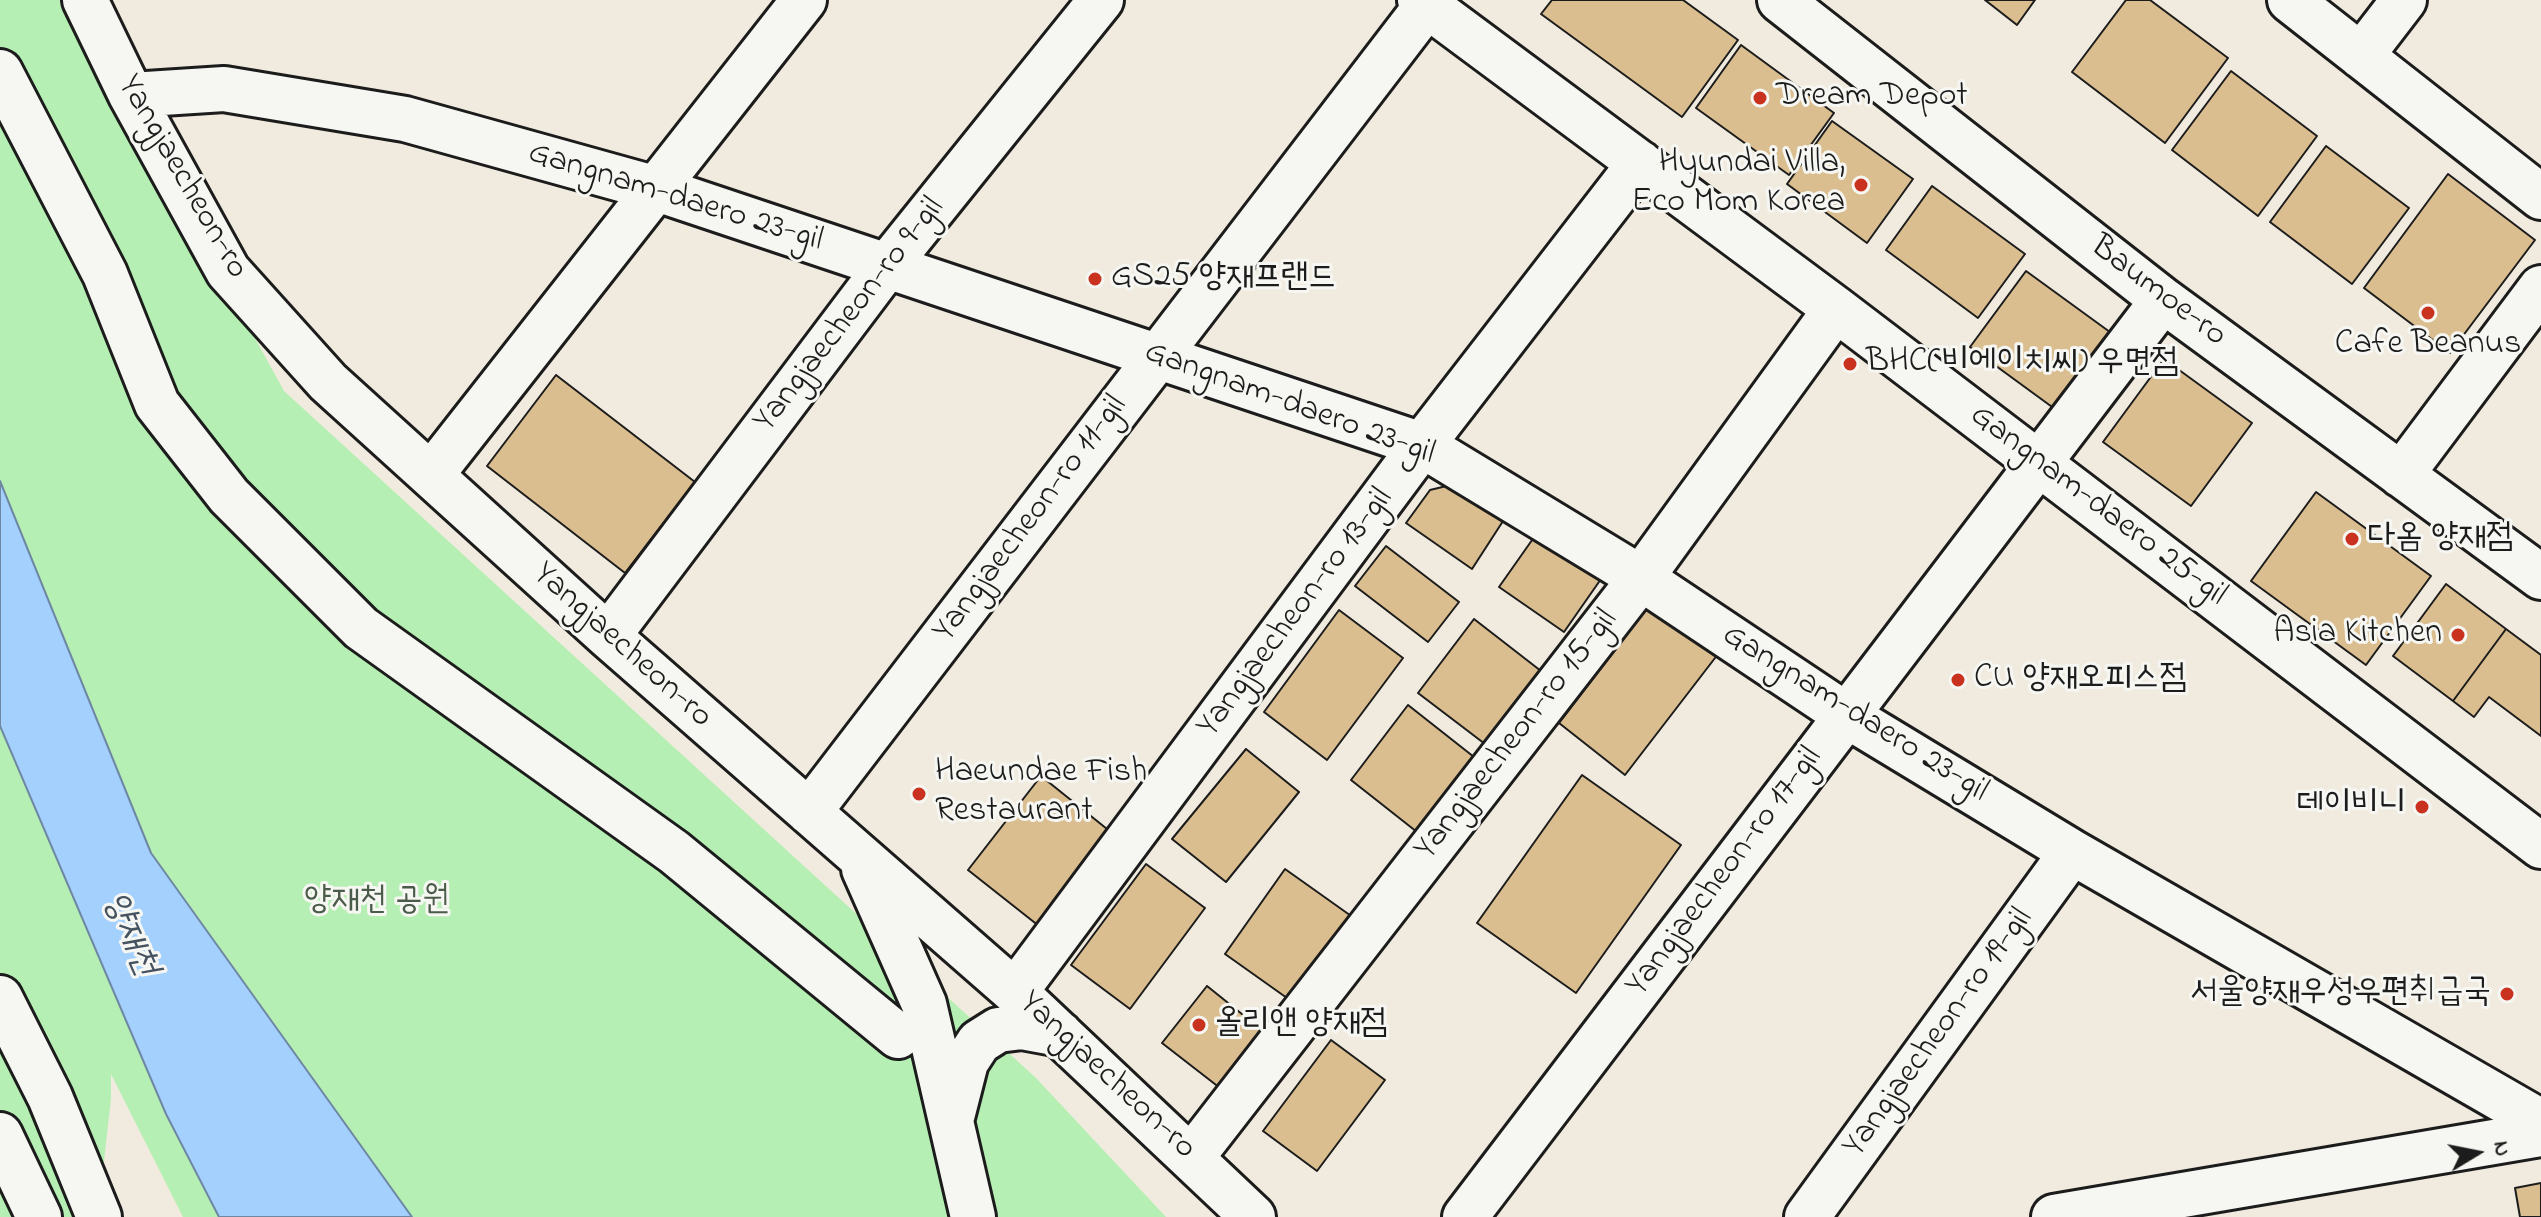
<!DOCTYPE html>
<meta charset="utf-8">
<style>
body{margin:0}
#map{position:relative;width:2541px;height:1217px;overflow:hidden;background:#f0ebde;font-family:"Indie Flower",sans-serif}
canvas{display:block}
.north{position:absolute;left:2437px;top:1113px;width:80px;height:80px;-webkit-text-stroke:6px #f6f6f2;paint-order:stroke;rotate:80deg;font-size:22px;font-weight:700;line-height:32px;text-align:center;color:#1c1c1c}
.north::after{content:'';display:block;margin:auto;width:28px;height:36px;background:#1c1c1c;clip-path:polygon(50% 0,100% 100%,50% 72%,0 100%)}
</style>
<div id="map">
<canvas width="2541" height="1217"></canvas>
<div class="north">N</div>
</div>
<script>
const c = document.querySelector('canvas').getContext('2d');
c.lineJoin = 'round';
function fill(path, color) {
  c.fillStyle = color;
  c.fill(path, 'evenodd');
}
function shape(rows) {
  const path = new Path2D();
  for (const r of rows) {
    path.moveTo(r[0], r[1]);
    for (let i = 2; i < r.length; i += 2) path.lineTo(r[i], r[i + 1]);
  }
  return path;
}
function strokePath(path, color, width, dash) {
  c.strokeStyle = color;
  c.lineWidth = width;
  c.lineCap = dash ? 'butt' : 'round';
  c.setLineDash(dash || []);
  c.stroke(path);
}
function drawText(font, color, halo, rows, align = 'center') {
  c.font = font + ' "Indie Flower","Poor Story",sans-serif';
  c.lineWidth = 6;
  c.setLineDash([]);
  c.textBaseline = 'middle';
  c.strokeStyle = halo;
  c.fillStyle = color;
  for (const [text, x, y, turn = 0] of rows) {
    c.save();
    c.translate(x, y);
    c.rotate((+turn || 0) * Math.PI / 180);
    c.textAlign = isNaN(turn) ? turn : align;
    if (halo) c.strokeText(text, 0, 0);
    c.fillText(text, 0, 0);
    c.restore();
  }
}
fill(shape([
 [0,0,69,0,284,391,1036,1078,1166,1217,183,1217,111,1074,111,1098,102,1179,79,1217,0,1217]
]), '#b5efb3');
const water = shape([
 [0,481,151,853,412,1217,219,1217,166,1114,0,726,0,481]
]);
fill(water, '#a4d0fe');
strokePath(water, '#6e88a4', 2);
const building = shape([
 [1552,0,1683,0,1738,40,1682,117,1541,14,1552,0],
 [1985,0,2035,0,2017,25,1985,0],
 [2126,0,2150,0,2228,58,2165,143,2072,72,2126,0],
 [1741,45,1834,113,1789,175,1696,108,1741,45],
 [2231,71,2317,136,2258,216,2172,150,2231,71],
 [1832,121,1913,179,1867,243,1787,184,1832,121],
 [2326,146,2409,208,2352,284,2270,222,2326,146],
 [2448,174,2535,240,2450,353,2364,288,2448,174],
 [1932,186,2025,254,1978,318,1886,250,1932,186],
 [2026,271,2114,335,2059,412,1970,347,2026,271],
 [2164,359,2252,423,2191,506,2103,442,2164,359],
 [556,375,695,482,625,573,487,466,556,375],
 [1463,482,1505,518,1472,569,1406,523,1430,490,1463,482],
 [2316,492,2431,576,2366,665,2251,581,2316,492],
 [1537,533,1601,579,1564,632,1499,587,1537,533],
 [1386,546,1459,602,1428,642,1355,586,1386,546],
 [2446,584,2506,629,2453,701,2393,656,2446,584],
 [1658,594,1725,645,1625,775,1559,723,1658,594],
 [1339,610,1403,658,1327,760,1264,712,1339,610],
 [1474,619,1541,671,1485,744,1418,693,1474,619],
 [2506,629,2541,655,2541,736,2489,697,2474,717,2453,701,2506,629],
 [1408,705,1474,757,1417,832,1351,780,1408,705],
 [1246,749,1299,792,1226,882,1172,839,1246,749],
 [1582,775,1681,845,1576,993,1477,923,1582,775],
 [1041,776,1117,837,1044,930,968,870,1041,776],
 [1146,864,1205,908,1130,1009,1071,965,1146,864],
 [1285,869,1354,918,1294,1003,1225,954,1285,869],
 [1207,986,1273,1039,1229,1095,1162,1043,1207,986],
 [1331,1040,1385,1080,1317,1171,1263,1131,1331,1040],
 [2541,1183,2541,1217,2520,1217,2515,1188,2541,1183]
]);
fill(building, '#dabe8f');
strokePath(building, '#1c1c1c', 2);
const minor = shape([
 [85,0,131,95,228,271,328,382,608,636,1015,992,1253,1217],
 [1420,0,1836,309,2541,846],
 [1780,0,2163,300,2541,577],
 [2290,0,2541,197],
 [2361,56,2404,0],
 [0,72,105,274,157,404,229,496,361,628,674,852,898,1036],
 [131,95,224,89,405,119,657,189,1422,445,1641,578,1846,715,2072,852,2541,1122],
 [431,475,804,0],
 [2401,475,2541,288],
 [608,636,887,266,1101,0],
 [809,812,1431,0],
 [864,869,924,1004,973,1217],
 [1015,992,1422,445,1640,163],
 [0,998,50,1097,99,1217],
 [952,1117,966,1062,979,1042,998,1030,1022,1027,1060,1034],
 [0,1135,39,1217],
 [1191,1158,1641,578,1836,309],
 [1465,1217,2163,300],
 [1807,1217,2072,852],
 [2054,1217,2541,1134]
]);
strokePath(minor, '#1c1c1c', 50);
strokePath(minor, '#f6f6f2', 44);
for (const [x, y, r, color] of [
 [1760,98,8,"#c8321e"],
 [1861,185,8,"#c8321e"],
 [1095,279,8,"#c8321e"],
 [2428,313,8,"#c8321e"],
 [1850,364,8,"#c8321e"],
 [2352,539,8,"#c8321e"],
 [2458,635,8,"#c8321e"],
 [1958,680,8,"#c8321e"],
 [919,794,8,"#c8321e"],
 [2422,807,8,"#c8321e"],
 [2507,994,8,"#c8321e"],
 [1199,1025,8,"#c8321e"]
]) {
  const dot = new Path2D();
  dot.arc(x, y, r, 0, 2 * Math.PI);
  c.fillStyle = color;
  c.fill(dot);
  strokePath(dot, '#f6f6f2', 3);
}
drawText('34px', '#1c1c1c', '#f6f6f2', [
 ["Dream Depot",1776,98],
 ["Hyundai Villa,",1845,165,"right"],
 ["Eco Mom Korea",1845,204,"right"],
 ["GS25 양재프랜드",1111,279],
 ["Cafe Beanus",2428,346,"center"],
 ["BHC(비에이치씨) 우면점",1866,364],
 ["다옴 양재점",2368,539],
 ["Asia Kitchen",2442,635,"right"],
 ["CU 양재오피스점",1974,680],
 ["Haeundae Fish",935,774],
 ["Restaurant",935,813],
 ["데이비니",2406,807,"right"],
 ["서울양재우성우편취급국",2491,994,"right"],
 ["올리앤 양재점",1215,1025]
], 'left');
drawText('34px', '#1c1c1c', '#f6f6f2', [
 ["Yangjaecheon-ro",181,178,60],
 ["Gangnam-daero 23-gil",675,199,17],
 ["Baumoe-ro",2157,293,37],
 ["Yangjaecheon-ro 9-gil",851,316,-52],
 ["Gangnam-daero 23-gil",1289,405,20],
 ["Gangnam-daero 25-gil",2097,507,37],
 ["Yangjaecheon-ro 11-gil",1032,520,-53],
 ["Yangjaecheon-ro 13-gil",1297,614,-53],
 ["Yangjaecheon-ro",621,647,42],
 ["Gangnam-daero 23-gil",1854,715,32],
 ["Yangjaecheon-ro 15-gil",1518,736,-52],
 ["Yangjaecheon-ro 17-gil",1726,873,-53],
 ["Yangjaecheon-ro 19-gil",1940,1034,-54],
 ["Yangjaecheon-ro",1106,1077,43]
]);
drawText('34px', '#4a5b49', '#f6f6f2', [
 ["양재천 공원",377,902]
]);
drawText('italic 36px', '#455260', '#f6f6f2', [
 ["양재천",128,935,66]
]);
</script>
